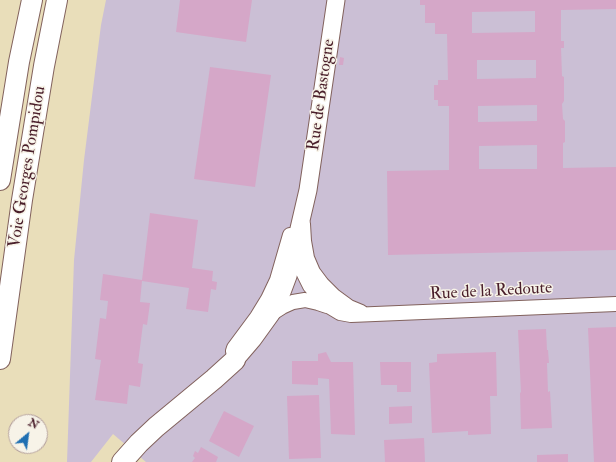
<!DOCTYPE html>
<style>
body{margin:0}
#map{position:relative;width:616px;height:462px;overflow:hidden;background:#e9deba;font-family:"IM FELL Double Pica",serif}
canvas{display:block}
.north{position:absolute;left:8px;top:414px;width:40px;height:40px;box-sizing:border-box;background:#f7f3e8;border:1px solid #b29e9c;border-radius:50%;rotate:29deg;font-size:11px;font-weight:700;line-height:16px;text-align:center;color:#4a1f2b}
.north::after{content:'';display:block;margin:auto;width:14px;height:18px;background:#1f6fb2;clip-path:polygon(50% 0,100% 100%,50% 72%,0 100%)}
</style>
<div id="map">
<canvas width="616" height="462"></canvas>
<div class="north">N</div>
</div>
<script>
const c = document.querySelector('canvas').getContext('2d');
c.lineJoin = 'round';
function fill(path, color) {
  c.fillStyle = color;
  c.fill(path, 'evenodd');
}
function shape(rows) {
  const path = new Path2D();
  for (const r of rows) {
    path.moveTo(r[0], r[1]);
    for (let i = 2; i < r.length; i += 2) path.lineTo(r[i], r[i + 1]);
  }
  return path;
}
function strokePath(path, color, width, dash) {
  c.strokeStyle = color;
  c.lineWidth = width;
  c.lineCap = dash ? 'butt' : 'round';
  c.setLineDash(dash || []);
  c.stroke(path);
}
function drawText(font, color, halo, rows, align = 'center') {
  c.font = font + ' "IM FELL Double Pica",serif';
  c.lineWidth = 3;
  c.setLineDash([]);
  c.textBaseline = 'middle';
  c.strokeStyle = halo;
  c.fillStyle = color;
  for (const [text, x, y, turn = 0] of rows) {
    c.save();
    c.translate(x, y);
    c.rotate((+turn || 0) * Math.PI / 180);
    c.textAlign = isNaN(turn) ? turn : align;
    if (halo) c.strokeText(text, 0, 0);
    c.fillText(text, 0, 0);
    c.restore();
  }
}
fill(shape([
 [106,0,616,0,616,462,146,462,113,434,91,462,67,462,74,260,84,160,101,25]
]), '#cbbfd5');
fill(shape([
 [180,0,252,0,246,42,176,32],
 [420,0,616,0,616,9,561,10,561,41,564,41,564,48,561,48,562,76,564,77,564,101,562,104,563,119,565,121,565,142,563,143,563,168,616,167,616,250,388,255,387,171,449,170,449,106,438,106,438,100,434,100,434,85,438,85,438,80,448,80,447,34,435,34,435,23,425,23,425,5,420,5],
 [535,11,535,32,472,33,472,12],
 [477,60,536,60,536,78,477,79],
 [537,105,537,121,478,122,478,106],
 [537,145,537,169,479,169,479,146],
 [340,57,344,58,343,65,339,65],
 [210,67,271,75,255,187,194,179],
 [150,213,198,220,192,268,213,271,212,281,217,282,216,290,211,289,208,312,186,309,189,288,142,281,140,302,150,303,147,325,143,324,138,363,143,364,140,387,129,385,127,404,95,400,101,360,95,359,100,318,106,319,108,301,100,300,103,274,142,280],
 [616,327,616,462,594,462,588,328],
 [546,329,547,350,548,350,549,363,547,363,548,392,550,391,552,428,521,429,520,392,521,393,518,330],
 [326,352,331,362,353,362,355,435,331,434,329,379,318,378,318,385,292,384,292,361,318,361,318,354],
 [496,352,497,396,490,396,491,434,468,435,468,431,432,433,429,363,437,362,437,354],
 [380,362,411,362,411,392,397,392,397,385,381,385],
 [319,395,321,458,289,459,287,396],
 [412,406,412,423,389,424,389,407],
 [224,411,254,426,239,457,209,441],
 [424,438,425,462,385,462,384,440],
 [201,447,218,457,216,462,192,462,195,458,193,456,195,451,198,453],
 [568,454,568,462,537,462,537,455]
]), '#d5a7c8');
const minor = shape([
 [303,224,304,241,307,258,313,272,322,284,334,296,349,307,361,312],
 [294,248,299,264,310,286,320,298,330,307,340,313,351,315,616,304],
 [271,314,282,307,293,302,305,300,318,303,327,306],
 [235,360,233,351,234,348,257,317,268,299,277,280,290,235]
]);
const major = shape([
 [235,360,253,339,271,314,282,292,288,276,308,190,336,0]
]);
const highway = shape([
 [0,180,19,62,32,0],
 [0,359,22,200,44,66,57,0],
 [122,462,139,443,156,427,214,379,235,360]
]);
strokePath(minor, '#82625d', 16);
strokePath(major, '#82625d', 19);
strokePath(highway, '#82625d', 22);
strokePath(minor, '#fff', 14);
strokePath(major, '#fff', 17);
strokePath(highway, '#fff', 20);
drawText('17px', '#4a1f2b', '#f7f3e8', [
 ["Rue de Bastogne",322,95,-82],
 ["Voie Georges Pompidou",28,167,-81],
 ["Rue de la Redoute",491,292,-3]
]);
</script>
